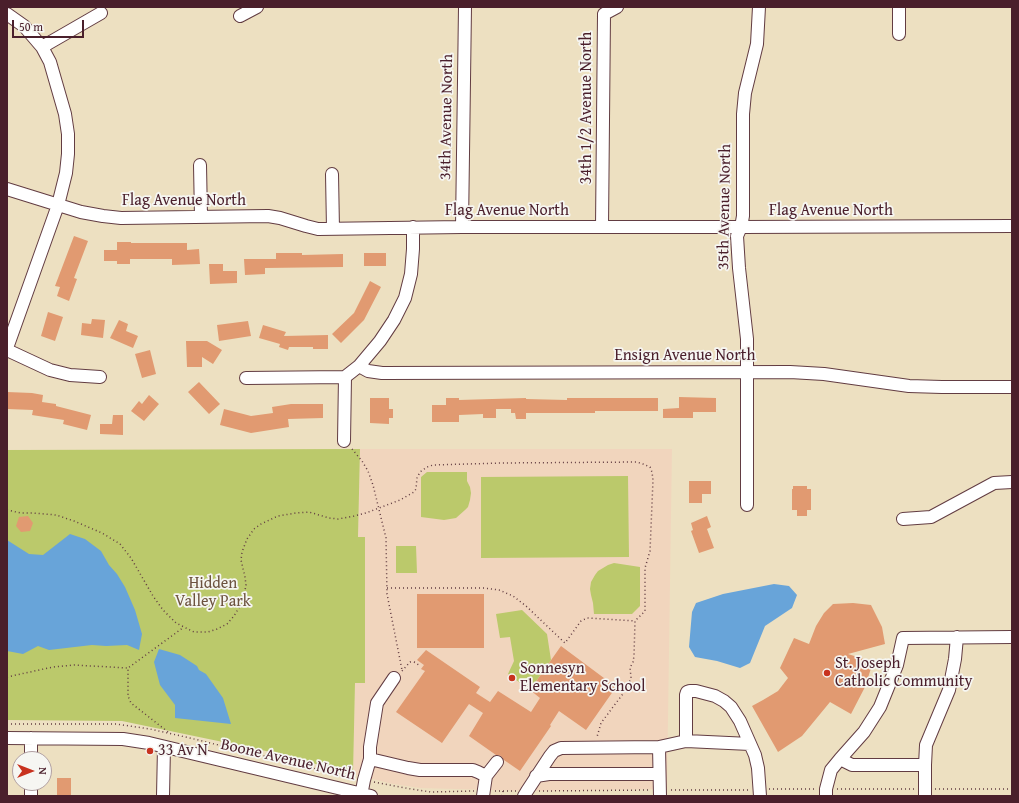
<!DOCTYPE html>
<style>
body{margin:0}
#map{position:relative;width:1019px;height:803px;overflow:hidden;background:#ede0c1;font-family:"Gentium Book Plus",serif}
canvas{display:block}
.frame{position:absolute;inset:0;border:8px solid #4a1f2b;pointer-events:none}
.north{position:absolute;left:12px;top:751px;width:40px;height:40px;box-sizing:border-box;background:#f6f6f2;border:1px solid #b1a0a2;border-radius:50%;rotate:90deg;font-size:11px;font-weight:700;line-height:16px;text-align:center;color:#4a1f2b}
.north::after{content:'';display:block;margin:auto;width:14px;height:18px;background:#c8321e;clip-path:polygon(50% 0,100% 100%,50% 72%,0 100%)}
.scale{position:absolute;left:12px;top:20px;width:72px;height:18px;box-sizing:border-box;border:2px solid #4a1f2b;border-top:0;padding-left:5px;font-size:12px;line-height:14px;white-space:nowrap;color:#4a1f2b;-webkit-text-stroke:3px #f6f6f2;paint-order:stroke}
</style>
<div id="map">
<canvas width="1019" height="803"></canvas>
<div class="frame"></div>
<div class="north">N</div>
<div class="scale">50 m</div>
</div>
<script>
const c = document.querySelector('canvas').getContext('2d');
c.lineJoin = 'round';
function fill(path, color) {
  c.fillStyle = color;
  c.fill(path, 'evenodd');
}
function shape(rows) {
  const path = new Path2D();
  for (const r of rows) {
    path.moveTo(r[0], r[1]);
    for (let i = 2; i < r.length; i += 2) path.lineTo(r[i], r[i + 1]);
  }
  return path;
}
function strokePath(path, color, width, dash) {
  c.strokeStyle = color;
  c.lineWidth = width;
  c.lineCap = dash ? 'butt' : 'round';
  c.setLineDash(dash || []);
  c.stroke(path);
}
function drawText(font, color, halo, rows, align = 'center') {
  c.font = font + ' "Gentium Book Plus",serif';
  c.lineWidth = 3.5;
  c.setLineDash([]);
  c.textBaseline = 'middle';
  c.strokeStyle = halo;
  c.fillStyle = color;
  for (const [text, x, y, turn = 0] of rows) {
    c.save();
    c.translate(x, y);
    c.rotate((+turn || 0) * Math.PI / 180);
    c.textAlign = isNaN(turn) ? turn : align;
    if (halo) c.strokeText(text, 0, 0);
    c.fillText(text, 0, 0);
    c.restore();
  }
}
fill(shape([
 [360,449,672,449,667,789,527,791,420,788,393,784,353,774]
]), '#f1d5bd');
fill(shape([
 [360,449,358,537,365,537,365,683,355,683,353,774,271,752,122,721,7,720,7,450],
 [427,472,467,472,467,481,470,487,471,493,470,500,468,507,465,510,456,518,444,520,421,517,421,477],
 [628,476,629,557,481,558,481,477],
 [396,546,416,546,417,573,396,573],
 [614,563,640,567,640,606,632,614,594,614,593,603,591,595,590,589,591,582,595,575,598,571,608,565],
 [522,610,547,634,551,660,530,690,508,674,514,661,510,637,500,638,496,614]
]), '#bbc96b');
fill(shape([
 [70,534,85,539,101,551,109,565,117,574,125,587,135,610,142,634,139,650,127,645,106,646,92,645,49,650,38,646,23,654,7,651,7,540,29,554,43,555],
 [774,584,789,586,797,595,792,608,765,626,750,663,740,668,717,661,695,657,689,647,692,612,696,603,723,594],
 [159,649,180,655,197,666,199,670,206,674,223,698,231,724,175,718,175,705,160,685,154,662]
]), '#68a4d9');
fill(shape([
 [74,236,88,241,74,278,77,279,69,301,57,296,60,287,55,286],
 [117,242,131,242,131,243,187,243,187,250,199,249,200,264,172,265,172,259,130,259,130,264,117,264,117,261,104,261,104,250,117,250],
 [276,253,302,253,302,255,343,254,343,267,341,267,343,267,265,268,265,274,245,275,244,259,276,259],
 [364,253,386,253,386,266,364,266],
 [209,264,223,264,223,271,237,271,237,283,210,284],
 [370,281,381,287,364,320,341,343,332,334,354,313],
 [48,312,63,317,55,341,41,336],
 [92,319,105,320,103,338,81,335,82,323,91,324],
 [119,320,128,324,126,331,138,336,133,348,110,338],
 [248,321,251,336,219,341,217,325],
 [263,325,286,332,284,336,328,335,328,349,313,349,313,347,289,347,288,350,279,347,280,344,259,338],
 [186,341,207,341,222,350,213,364,202,357,202,367,187,367],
 [150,350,156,374,142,378,135,354],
 [199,382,220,404,209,414,188,392],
 [7,392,32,393,43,395,42,402,56,404,56,406,91,415,87,430,63,424,64,420,32,415,33,410,7,409],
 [149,395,159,404,144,421,131,411,139,401,142,404],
 [679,397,716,398,716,412,693,412,693,418,663,418,663,409,679,408],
 [370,398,389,398,389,409,393,409,393,418,389,418,389,424,370,423],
 [446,398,459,398,459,400,526,398,526,399,567,400,567,398,658,398,658,411,595,411,595,413,526,413,526,419,516,419,515,413,511,413,511,409,496,409,496,418,483,418,483,414,459,415,459,422,432,422,432,405,446,405],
 [291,404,323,404,323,418,288,419,289,427,251,433,220,425,224,409,251,416,273,413,272,407],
 [113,415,123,415,123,435,100,434,100,424,112,424],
 [689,481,711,481,711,494,702,494,702,503,689,503],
 [793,486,807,486,807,489,811,489,811,510,807,510,807,516,797,516,797,510,792,510,792,489,793,489],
 [28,516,33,523,30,531,21,532,16,526,19,517],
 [707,516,711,527,707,529,714,548,699,553,691,531,693,530,691,523],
 [417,594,484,594,484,648,417,648],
 [853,603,871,605,882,627,885,644,848,654,873,662,865,687,851,714,830,702,802,736,778,752,752,706,763,700,778,691,788,678,780,668,794,638,809,644,816,626,824,613,833,604],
 [561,646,616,687,586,730,559,711,550,725,551,726,520,771,504,760,501,756,496,755,469,736,483,713,469,704,442,743,396,712,425,671,421,669,424,665,417,660,426,650,480,687,476,693,490,702,498,691,531,712,540,698,530,690],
 [57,778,71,778,71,796,57,796]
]), '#e19a71');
const minor = shape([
 [899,7,899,34],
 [7,14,24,26,42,47,50,62,65,114,68,134,68,154,66,173,58,205,7,348],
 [604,14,617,7],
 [240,16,257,7],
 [42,47,101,13],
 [200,165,201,217],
 [332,174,333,229],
 [7,189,81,212,103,216,121,218,268,216,280,218,306,226,318,229,462,227,741,227,1012,226],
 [462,227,465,7],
 [602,227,604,14],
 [7,350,50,370,70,375,100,377],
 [359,366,368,371,382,373,790,372,824,374,909,386,942,387,1012,387],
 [246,378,345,377],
 [344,441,345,377,359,366,380,341,394,320,405,298,411,274,413,249,413,227],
 [747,505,747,339,739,268,737,236,741,227,743,216,743,114,745,93,757,44,759,7],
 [903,519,931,517,994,483,1012,482],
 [7,738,123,739,149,743,371,796],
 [750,744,686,741,686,695,687,692,690,691,696,691,715,696,724,701,731,707,740,721,755,755,758,768,760,796],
 [659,747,686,741],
 [31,759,31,738],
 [370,759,370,747,377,703,394,678],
 [840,759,852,765,925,765],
 [536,776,549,774,659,774],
 [31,796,31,783],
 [163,796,164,747],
 [361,796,364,780,370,759,408,768,420,770,473,770,478,772,486,776],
 [483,796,486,776,497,762],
 [524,796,527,791,550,756,554,751,561,748,659,747,660,796],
 [826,796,826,789,831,770,840,759,864,732,880,707,897,665,903,638,1012,637],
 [925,796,925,765,926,745,949,690,955,659,957,637]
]);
strokePath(minor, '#623c42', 14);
strokePath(shape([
 [352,449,362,461,368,471,373,485,386,538,387,594,402,670],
 [7,481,9,481],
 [7,510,21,513,33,513,56,515,74,521,102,533,120,544,131,558,153,596,163,610,176,623,194,632,208,632,217,629,227,624,234,616,240,606,244,596,246,585,245,577,241,560,242,552,247,539,254,529,261,524,278,516,296,513,309,512,329,518,338,519,354,516,366,513,400,500,414,492,416,489,417,478,420,472,427,467,433,465,502,463,637,462,643,464,650,467,652,472,653,480,650,551,645,568,645,611,635,621,634,656,633,662,630,668,631,677,628,687,601,723,597,737],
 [387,588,484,588,499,590,513,596,526,606,565,643,581,621,587,618,635,621],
 [402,671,410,662,414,662,419,665],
 [7,677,53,667,74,665,128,668],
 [7,724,116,724,150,729,190,738,328,772,353,777],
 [168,732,131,703,128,696,128,668,184,627],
 [374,782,411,789,431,792,474,791],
 [769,789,816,789],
 [837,789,914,789],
 [935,789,1012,789],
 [671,790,750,790],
 [495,791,516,791],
 [539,791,650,790],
 [502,796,503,791]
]), '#623c42', 1.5, [1, 3]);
strokePath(minor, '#fff', 12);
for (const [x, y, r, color] of [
 [827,673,4,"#c8321e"],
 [512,678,4,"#c8321e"],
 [150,751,4,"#c8321e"]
]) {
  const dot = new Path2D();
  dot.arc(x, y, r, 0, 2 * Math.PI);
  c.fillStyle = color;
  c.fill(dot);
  strokePath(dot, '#f6f6f2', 1.5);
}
drawText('16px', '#4a1f2b', '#f6f6f2', [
 ["34th 1/2 Avenue North",587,108,-90],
 ["34th Avenue North",447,117,-89],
 ["Flag Avenue North",184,201],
 ["35th Avenue North",725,207,-89],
 ["Flag Avenue North",507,211],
 ["Flag Avenue North",831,211],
 ["Ensign Avenue North",685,356],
 ["Boone Avenue North",288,760,13]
]);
drawText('16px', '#6c523e', '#f6f6f2', [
 ["Hidden",213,584],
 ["Valley Park",213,602]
]);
drawText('16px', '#4a1f2b', '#f6f6f2', [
 ["St. Joseph",835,664],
 ["Catholic Community",835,682],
 ["Sonnesyn",520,669],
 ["Elementary School",520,687],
 ["33 Av N",158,751]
], 'left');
</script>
